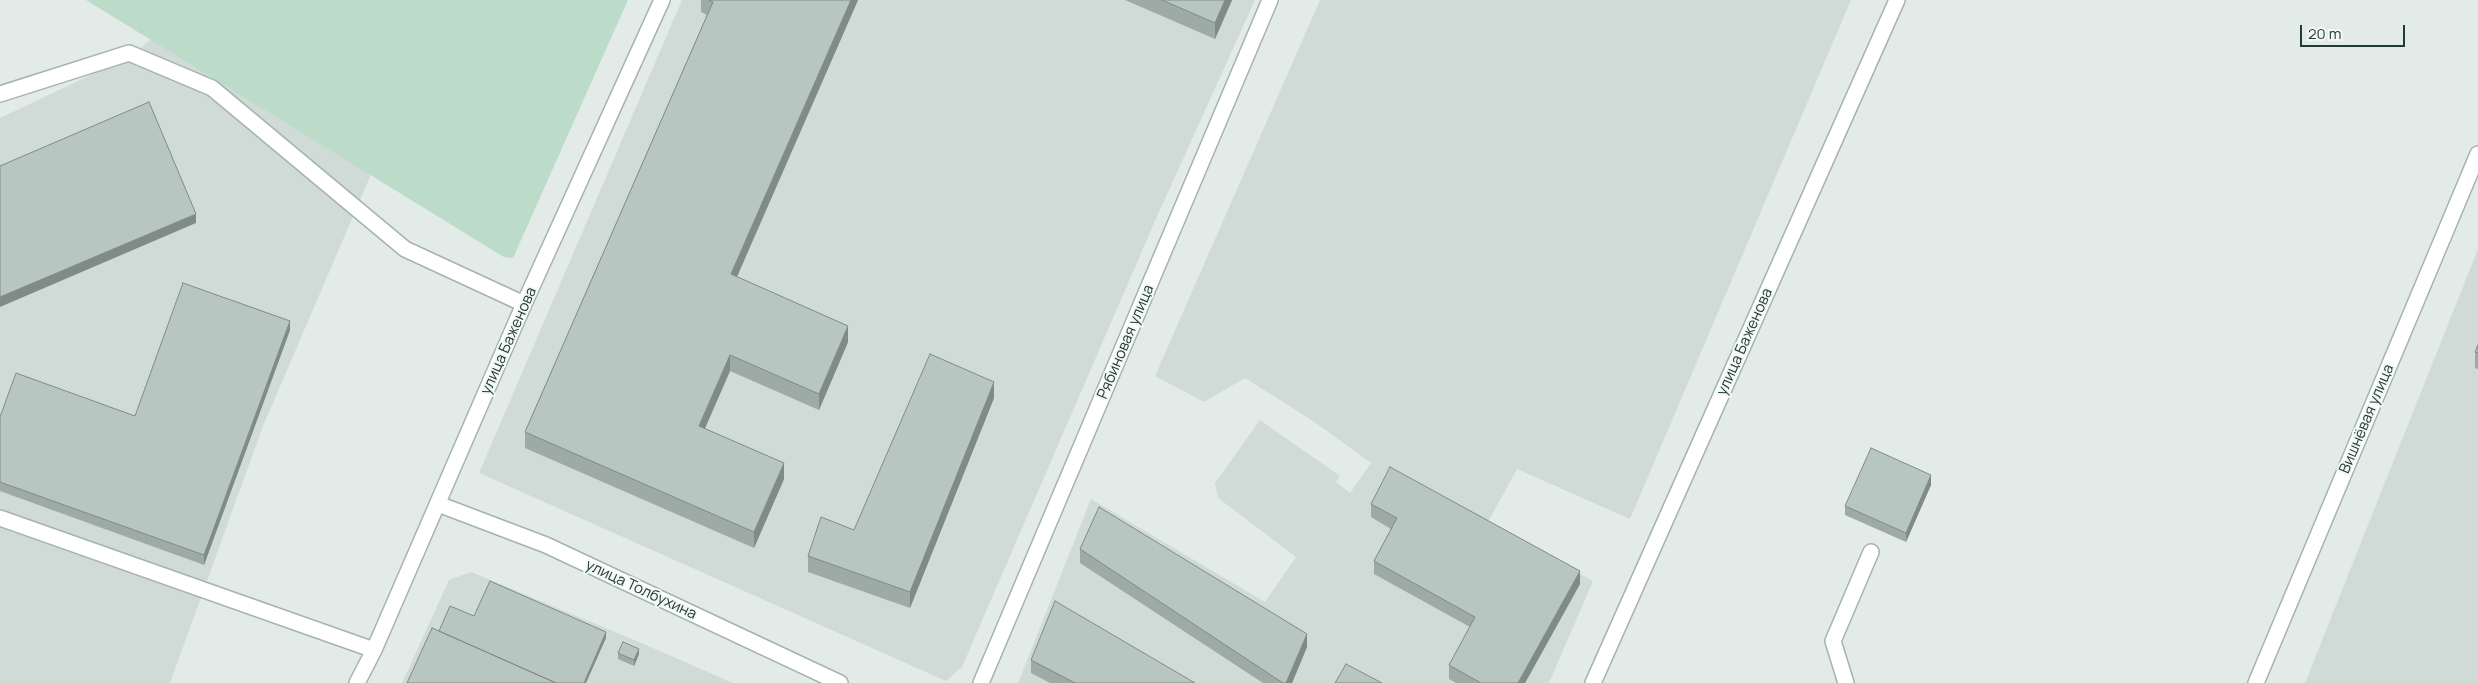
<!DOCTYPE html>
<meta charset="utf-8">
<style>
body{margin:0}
#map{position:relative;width:2478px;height:683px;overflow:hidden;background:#e2ebe8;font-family:Manrope,sans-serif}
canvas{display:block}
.scale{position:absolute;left:2300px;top:25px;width:105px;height:22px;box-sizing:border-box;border:2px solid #233b37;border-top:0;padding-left:6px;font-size:15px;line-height:18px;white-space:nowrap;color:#233b37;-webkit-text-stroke:4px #f2f8f5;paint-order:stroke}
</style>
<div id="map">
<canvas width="2478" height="683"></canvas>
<div class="scale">20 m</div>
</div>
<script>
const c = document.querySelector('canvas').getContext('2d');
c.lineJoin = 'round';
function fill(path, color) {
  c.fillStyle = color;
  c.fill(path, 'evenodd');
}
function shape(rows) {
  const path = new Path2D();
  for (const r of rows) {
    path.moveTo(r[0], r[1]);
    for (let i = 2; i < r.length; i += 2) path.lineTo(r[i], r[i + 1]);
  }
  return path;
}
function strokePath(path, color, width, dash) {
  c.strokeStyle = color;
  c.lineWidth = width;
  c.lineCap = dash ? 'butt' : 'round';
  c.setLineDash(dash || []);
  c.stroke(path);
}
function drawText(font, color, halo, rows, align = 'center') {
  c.font = font + ' Manrope,sans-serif';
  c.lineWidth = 4;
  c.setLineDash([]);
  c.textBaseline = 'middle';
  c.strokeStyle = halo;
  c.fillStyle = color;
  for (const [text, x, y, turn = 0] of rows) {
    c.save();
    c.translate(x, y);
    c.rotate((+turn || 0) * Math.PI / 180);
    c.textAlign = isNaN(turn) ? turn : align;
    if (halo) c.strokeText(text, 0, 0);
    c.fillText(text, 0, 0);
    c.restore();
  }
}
fill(shape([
 [196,0,446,0,263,426,170,683,0,683,0,118,133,55],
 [682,0,1255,0,1155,221,962,667,946,681,479,473],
 [1320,0,1851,0,1630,519,1517,469,1487,524,1593,581,1549,683,1018,683,1091,499,1265,602,1296,557,1218,498,1215,483,1260,420,1340,476,1336,482,1350,493,1371,463,1313,421,1245,378,1204,402,1155,376],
 [2478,249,2478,683,2305,683],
 [471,572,639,642,733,683,402,683,449,580]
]), '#d0dbd7');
fill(shape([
 [86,0,628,0,513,258,504,257,481,243]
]), '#bcdbc8');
const minor = shape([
 [0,94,129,53,212,88,405,249,524,304],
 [438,504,546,545,840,683],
 [0,518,374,650],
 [357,683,374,650,524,304,662,0],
 [981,683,1270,0],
 [1593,683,1897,0],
 [1846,683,1833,641,1871,552],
 [2256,683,2478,154]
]);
strokePath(minor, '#a5b3af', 18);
strokePath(minor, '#fff', 15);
fill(shape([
 [701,0,858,0,737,277,848,342,819,410,730,371,705,428,784,479,754,548,525,448,525,432,707,15,701,12],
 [1125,0,1232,0,1215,39],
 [290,330,204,565,0,491,0,417,135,416],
 [2478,345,2478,369,2475,368,2475,352],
 [994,398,910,608,808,572,808,556,854,530],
 [1931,485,1906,542,1845,515,1845,506],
 [1371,504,1580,584,1525,683,1456,683,1449,679,1449,665,1470,627,1374,574,1374,561,1391,529,1371,517],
 [1080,549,1307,647,1292,683,1263,683,1080,563],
 [618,653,639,654,634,666,618,659],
 [1031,660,1195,683,1050,683,1031,673]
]), '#9daaa6');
fill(shape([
 [851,0,858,0,731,290,731,274],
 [1225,0,1232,0,1215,39,1215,23],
 [196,214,196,223,0,307,0,297],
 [290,321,290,330,204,565,204,555],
 [848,326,848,342,819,410,819,394],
 [730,355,730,371,699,442,699,426],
 [994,382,994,398,910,608,910,592],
 [784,463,784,479,754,548,754,532],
 [1931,475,1931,485,1906,542,1906,533],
 [1580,571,1580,584,1525,683,1518,683],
 [606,632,606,638,586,683,584,683],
 [1307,634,1307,647,1292,683,1286,683],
 [639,649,639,654,634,666,634,660]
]), '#808b87');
const building = shape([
 [709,0,851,0,731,274,848,326,819,394,730,355,699,426,784,463,754,532,525,432,713,2,709,0],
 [1162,0,1225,0,1215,23,1162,0],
 [149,102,196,214,0,297,0,166,149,102],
 [183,283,290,321,204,555,0,482,0,417,16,373,135,416,183,283],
 [2478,345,2478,353,2475,352,2478,345],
 [930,354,994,382,910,592,808,556,821,517,854,530,930,354],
 [1871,448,1931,475,1906,533,1845,506,1871,448],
 [1390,467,1580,571,1518,683,1481,683,1449,665,1475,617,1374,561,1397,518,1371,504,1390,467],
 [1099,507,1307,634,1286,683,1283,683,1080,549,1099,507],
 [490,581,606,632,584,683,556,683,439,631,450,606,474,616,490,581],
 [1055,601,1195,683,1075,683,1031,660,1055,601],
 [432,628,556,683,407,683,432,628],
 [623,642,639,649,634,660,618,653,623,642],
 [1346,664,1382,683,1335,683,1346,664]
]);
fill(building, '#b7c6c1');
strokePath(building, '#808b87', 1);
drawText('15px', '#233b37', '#f2f8f5', [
 ["улица Баженова",509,341,-66],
 ["Рябиновая улица",1126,342,-67],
 ["улица Баженова",1745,342,-66],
 ["Вишнёвая улица",2367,419,-67],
 ["улица Толбухина",641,590,25]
]);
</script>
